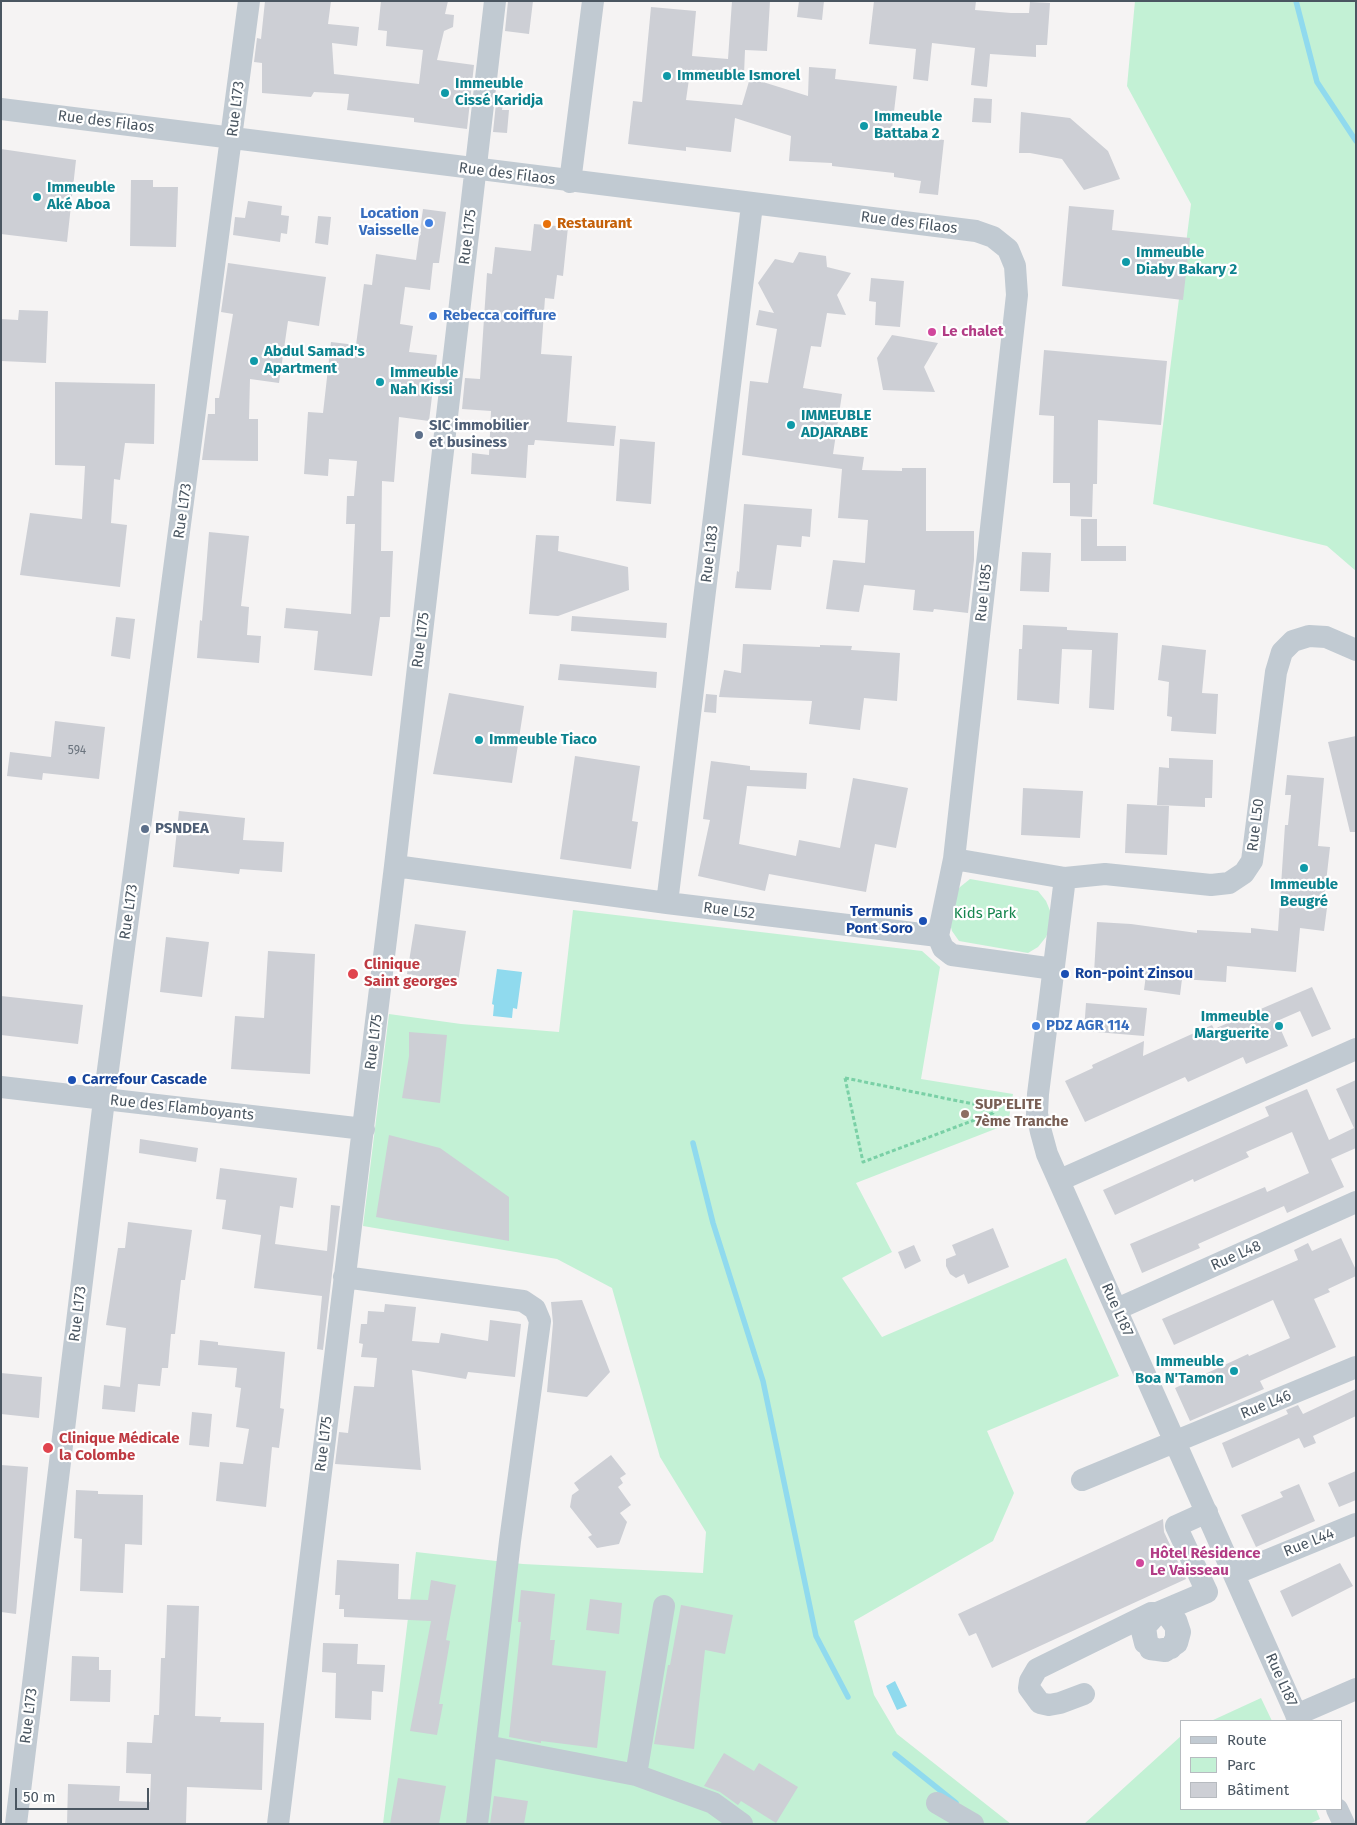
<!DOCTYPE html>
<meta charset="utf-8">
<style>
body{margin:0}
#map{position:relative;width:1357px;height:1825px;overflow:hidden;background:#f5f3f3;font-family:"Fira Sans",sans-serif}
canvas{display:block}
.frame{position:absolute;inset:0;border:2px solid #4a5661;pointer-events:none}
.legend{position:absolute;left:1180px;top:1720px;width:162px;height:90px;box-sizing:border-box;background:#fff;border:1px solid #b7bbc0;margin:0;padding:6px 9px;list-style:none;font-size:15px;color:#4a5661}
.legend li{display:flex;align-items:center;gap:10px;height:25px}
.legend b{width:25px;border:1px solid #b7bbc0}
.scale{position:absolute;left:15px;top:1788px;width:134px;height:22px;box-sizing:border-box;border:2px solid #4a5661;border-top:0;padding-left:6px;font-size:15px;line-height:18px;white-space:nowrap;color:#4a5661;-webkit-text-stroke:4px #fff;paint-order:stroke}
</style>
<div id="map">
<canvas width="1357" height="1825"></canvas>
<div class="frame"></div>
<ul class="legend">
<li><b style="height:6px;background:#c1cad2"></b>Route</li>
<li><b style="height:14px;background:#c3f1d5"></b>Parc</li>
<li><b style="height:14px;background:#cdcfd5"></b>Bâtiment</li>
</ul>
<div class="scale">50 m</div>
</div>
<script>
const c = document.querySelector('canvas').getContext('2d');
c.lineJoin = 'round';
function fill(path, color) {
  c.fillStyle = color;
  c.fill(path, 'evenodd');
}
function shape(rows) {
  const path = new Path2D();
  for (const r of rows) {
    path.moveTo(r[0], r[1]);
    for (let i = 2; i < r.length; i += 2) path.lineTo(r[i], r[i + 1]);
  }
  return path;
}
function strokePath(path, color, width, dash) {
  c.strokeStyle = color;
  c.lineWidth = width;
  c.lineCap = dash ? 'butt' : 'round';
  c.setLineDash(dash || []);
  c.stroke(path);
}
function drawText(font, color, halo, rows, align = 'center') {
  c.font = font + ' "Fira Sans",sans-serif';
  c.lineWidth = 4.5;
  c.setLineDash([]);
  c.textBaseline = 'middle';
  c.strokeStyle = halo;
  c.fillStyle = color;
  for (const [text, x, y, turn = 0] of rows) {
    c.save();
    c.translate(x, y);
    c.rotate((+turn || 0) * Math.PI / 180);
    c.textAlign = isNaN(turn) ? turn : align;
    if (halo) c.strokeText(text, 0, 0);
    c.fillText(text, 0, 0);
    c.restore();
  }
}
fill(shape([
 [1135,1,1356,1,1356,571,1327,546,1153,504,1191,204,1127,86],
 [970,879,1038,891,1046,901,1051,913,1051,925,1046,937,1038,947,1028,953,959,941,952,931,949,920,953,896,960,887],
 [573,910,922,951,940,967,921,1079,1013,1094,1008,1124,856,1183,892,1252,842,1278,882,1337,1066,1258,1119,1376,987,1431,1014,1493,993,1541,854,1621,874,1695,897,1734,1011,1824,383,1824,416,1552,523,1564,703,1573,706,1532,660,1457,612,1288,557,1259,363,1226,389,1014,461,1024,559,1032],
 [1261,1698,1272,1721,1211,1721],
 [1181,1736,1181,1809,1316,1809,1320,1819,1309,1824,1084,1824]
]), '#c3f1d5');
fill(shape([
 [497,969,522,972,517,1009,513,1008,512,1018,493,1016,494,1005,492,1004],
 [895,1681,907,1706,897,1710,886,1686]
]), '#90daee');
strokePath(shape([
 [1296,1,1317,82,1356,141],
 [693,1143,713,1223,763,1381,816,1636,848,1697],
 [895,1754,956,1803]
]), '#90daee', 5.5);
fill(shape([
 [265,1,331,1,328,24,359,27,357,46,332,43,334,74,419,84,423,50,386,46,387,31,378,30,381,1,448,1,445,14,454,15,453,27,444,31,437,60,474,65,467,129,414,122,414,118,347,110,349,94,314,92,311,97,262,93,262,63,254,62,257,38,261,39],
 [508,1,533,1,529,34,505,31],
 [732,1,770,1,767,51,745,50,744,75,690,72,686,100,742,105,750,78,808,96,809,67,836,69,835,79,897,86,892,129,921,132,921,137,944,140,938,195,919,193,921,181,894,177,894,173,832,166,832,163,789,161,791,136,735,118,731,152,686,147,686,151,628,144,633,101,642,102,651,7,696,11,692,56,728,59],
 [799,1,824,1,822,20,797,17],
 [874,1,976,1,975,10,1011,13,1029,13,1030,2,1050,3,1047,45,1036,45,1036,57,990,54,987,87,971,85,975,48,932,43,928,81,913,79,916,49,869,44],
 [974,98,992,99,991,123,972,122],
 [496,103,503,104,502,110,509,110,507,133,493,132],
 [1021,112,1070,118,1108,151,1120,179,1084,190,1062,159,1030,153,1019,153],
 [1,149,76,160,67,242,1,234],
 [131,180,153,180,153,187,178,187,176,247,130,246],
 [248,201,282,206,281,215,289,216,287,234,281,233,280,242,233,235,235,217,245,218],
 [1069,206,1114,210,1112,230,1190,238,1183,300,1062,286],
 [423,209,446,212,439,263,433,263,430,290,405,287,400,324,413,326,409,352,437,355,429,421,399,417,394,482,382,481,381,551,393,551,390,617,380,617,372,676,314,670,318,631,284,628,286,608,351,614,355,524,346,524,347,496,354,496,357,461,329,459,328,476,304,474,308,412,323,413,331,342,356,345,364,284,372,285,376,254,416,260],
 [318,216,331,217,328,245,315,243],
 [534,224,568,227,563,276,557,275,554,299,545,298,541,354,572,356,567,422,616,426,614,446,535,440,534,445,528,445,526,478,471,474,472,453,489,455,491,411,462,409,465,378,480,379,487,273,492,274,495,247,531,251],
 [799,252,826,256,827,267,851,273,837,295,846,315,827,313,821,347,811,346,803,388,842,394,833,454,864,457,862,470,902,471,902,468,926,468,926,531,974,531,974,560,968,613,934,609,933,612,913,610,915,590,864,585,859,612,826,609,833,560,865,563,868,520,838,518,842,469,742,455,750,381,768,383,777,329,756,325,759,310,774,313,758,283,775,259,793,263],
 [228,263,326,277,319,326,288,321,279,383,250,379,249,419,258,419,258,461,202,460,208,414,215,414,215,398,219,398,233,314,221,312],
 [871,278,904,281,900,327,875,325,876,302,869,301],
 [19,310,48,311,46,363,1,361,1,319,18,320],
 [892,335,938,343,924,367,935,392,883,390,877,358],
 [1044,350,1167,361,1161,425,1098,420,1097,484,1093,484,1092,517,1070,516,1070,483,1053,483,1054,416,1039,415],
 [55,382,155,384,154,444,125,443,120,480,114,479,111,523,127,525,120,587,20,575,30,513,82,519,85,466,55,465],
 [620,439,655,442,651,504,616,501],
 [744,504,812,509,810,537,802,536,801,547,777,545,771,590,735,588,737,571,739,572],
 [1081,519,1097,519,1097,546,1126,546,1126,561,1081,561],
 [209,532,249,536,241,606,249,607,247,635,261,636,259,663,197,658,200,620,202,621],
 [536,535,559,536,558,551,628,567,629,590,558,616,529,614],
 [1022,552,1051,553,1049,592,1020,591],
 [572,616,667,623,666,638,571,631],
 [116,617,135,619,130,659,111,656],
 [1023,625,1067,627,1067,630,1118,633,1114,710,1089,708,1092,650,1062,649,1059,704,1017,700,1019,649,1022,649],
 [743,644,820,647,820,645,852,646,851,650,900,653,897,701,864,698,860,730,809,724,812,701,719,697,724,670,741,673],
 [1162,645,1206,650,1202,693,1218,694,1216,734,1171,731,1172,717,1167,716,1169,682,1158,680],
 [560,664,657,672,656,688,558,680],
 [449,693,524,706,512,783,433,774],
 [706,694,717,695,716,713,704,712],
 [55,721,105,727,99,779,43,773,42,780,7,776,10,752,51,757],
 [1356,736,1356,832,1350,832,1328,742],
 [575,756,640,766,632,821,638,822,631,869,560,859],
 [1169,758,1213,760,1212,798,1205,798,1205,807,1157,805,1159,767,1169,768],
 [711,761,750,766,750,770,807,773,806,789,747,786,739,844,796,856,799,840,840,848,853,778,908,788,896,848,875,844,866,892,769,874,765,891,698,876,710,820,703,819],
 [1287,775,1324,778,1318,846,1330,847,1324,900,1328,900,1324,931,1300,928,1296,972,1227,966,1226,982,1182,979,1180,995,1144,990,1146,975,1094,973,1097,922,1131,924,1197,933,1197,930,1251,933,1251,928,1278,931,1285,825,1288,825,1291,795,1285,795],
 [1023,788,1083,791,1080,838,1021,835],
 [1127,804,1169,806,1167,855,1125,853],
 [179,811,245,818,243,840,284,842,282,872,240,869,239,874,173,867],
 [415,924,466,931,458,982,407,974],
 [166,937,209,942,202,997,160,992],
 [268,951,315,954,310,1074,231,1069,235,1016,264,1018],
 [1312,987,1331,1029,1312,1037,1300,1011,1277,1021,1288,1046,1246,1064,1243,1057,1188,1082,1185,1077,1085,1122,1065,1081,1093,1068,1092,1065,1144,1041,1143,1056,1212,1025,1214,1029],
 [1,996,83,1005,78,1044,1,1035],
 [1086,1003,1147,1008,1144,1036,1084,1031],
 [409,1032,447,1035,440,1103,402,1098,409,1056],
 [1356,1080,1356,1148,1331,1159,1344,1187,1287,1213,1284,1206,1198,1244,1200,1248,1142,1273,1130,1244,1265,1187,1267,1192,1309,1173,1292,1132,1246,1152,1249,1157,1194,1182,1193,1179,1115,1215,1103,1190,1269,1116,1265,1107,1307,1089,1329,1140,1354,1128,1336,1089],
 [389,1135,440,1148,509,1197,509,1241,376,1217],
 [140,1139,198,1148,196,1162,139,1153],
 [220,1168,297,1178,293,1208,280,1206,275,1244,327,1251,331,1205,340,1206,323,1350,317,1349,322,1296,254,1288,261,1235,222,1229,226,1200,216,1199],
 [128,1222,192,1230,185,1280,181,1280,175,1334,171,1334,168,1368,162,1368,160,1386,138,1384,135,1412,102,1409,104,1385,120,1387,126,1328,106,1325,118,1248,125,1248],
 [993,1228,1009,1267,968,1284,964,1274,956,1278,950,1274,946,1266,946,1259,956,1255,952,1245],
 [1341,1238,1356,1270,1356,1276,1328,1289,1330,1292,1314,1299,1336,1347,1260,1381,1264,1389,1190,1421,1175,1388,1248,1354,1249,1356,1290,1338,1273,1300,1174,1345,1162,1319,1298,1260,1294,1250,1308,1243,1312,1251],
 [914,1245,921,1261,905,1269,898,1252],
 [582,1300,610,1372,587,1397,547,1392,553,1323,551,1302],
 [385,1304,416,1307,412,1341,439,1343,441,1333,488,1341,490,1320,521,1324,515,1377,468,1372,466,1379,412,1370,421,1470,335,1464,339,1432,348,1433,354,1386,374,1387,377,1358,361,1357,363,1344,359,1343,361,1324,367,1324,368,1311,384,1312],
 [200,1340,218,1342,218,1345,285,1352,280,1408,284,1409,279,1448,272,1447,266,1507,216,1501,220,1462,243,1464,249,1429,236,1427,241,1388,235,1387,237,1368,198,1365],
 [1,1373,42,1377,39,1418,1,1414],
 [1356,1389,1356,1416,1313,1436,1316,1443,1304,1448,1299,1438,1232,1468,1222,1443,1288,1414,1286,1410,1298,1405,1303,1414],
 [192,1412,212,1414,209,1447,189,1445],
 [611,1455,626,1474,620,1478,623,1483,618,1487,631,1505,620,1513,627,1522,619,1544,597,1548,588,1537,592,1535,570,1507,572,1495,579,1490,574,1483],
 [1,1465,28,1467,16,1614,1,1612],
 [1356,1471,1356,1500,1339,1507,1328,1483],
 [1299,1484,1315,1521,1256,1547,1241,1515,1283,1497,1280,1492],
 [76,1490,98,1491,98,1494,143,1495,142,1545,125,1544,123,1593,80,1591,82,1539,74,1538],
 [1163,1519,1164,1532,1186,1579,992,1668,976,1633,969,1636,958,1614],
 [337,1560,399,1564,398,1599,428,1600,431,1580,456,1585,446,1640,450,1641,439,1704,443,1704,437,1735,410,1731,431,1621,344,1617,344,1609,339,1609,340,1595,335,1595],
 [1340,1563,1353,1586,1292,1617,1280,1591],
 [521,1590,555,1594,550,1640,555,1640,552,1665,606,1671,597,1748,541,1741,541,1743,509,1737,521,1622,518,1622],
 [590,1599,622,1603,619,1634,586,1630],
 [167,1605,199,1606,195,1716,221,1717,220,1722,264,1723,262,1790,187,1787,186,1824,67,1824,68,1784,120,1786,119,1801,150,1802,151,1774,126,1773,127,1742,152,1743,154,1715,159,1715,161,1658,165,1658],
 [681,1605,733,1615,725,1654,705,1650,694,1749,654,1744,668,1665,670,1665],
 [323,1643,358,1644,357,1664,385,1665,383,1692,372,1691,371,1720,335,1718,336,1673,322,1672],
 [72,1656,99,1657,99,1670,111,1670,110,1702,70,1701],
 [724,1753,754,1771,759,1763,798,1787,776,1823,741,1801,738,1805,720,1792,704,1786],
 [398,1778,446,1786,439,1824,390,1824],
 [494,1796,528,1801,524,1824,490,1824]
]), '#cdcfd5');
strokePath(shape([
 [845,1078,993,1108,993,1113,863,1162,845,1078]
]), '#7ad0a6', 3, [4, 2.5]);
strokePath(shape([
 [1,109,976,231,993,237,1008,249,1015,266,1017,295,954,859,938,936],
 [570,182,593,1],
 [954,859,1065,878,1105,874,1211,885,1229,883,1244,873,1252,861,1276,672,1282,652,1293,641,1309,636,1326,637,1356,650],
 [395,866,667,903,938,936],
 [1065,878,1038,1094,1037,1114,1041,1132,1047,1154,1299,1721],
 [667,903,752,205],
 [938,936,943,948,952,955,1054,969],
 [1,1087,364,1129],
 [1060,1180,1356,1049],
 [344,1277,523,1301,535,1309,540,1321,510,1541,477,1824],
 [1117,1309,1356,1202],
 [1082,1480,1356,1367],
 [1234,1574,1356,1524],
 [1084,1694,1060,1703,1049,1705,1040,1703,1029,1688,1030,1681,1037,1669,1151,1613,1166,1613,1176,1620,1180,1632,1177,1643,1165,1651,1150,1649,1147,1641,1145,1627,1154,1617,1160,1614,1168,1616,1176,1627,1176,1638,1171,1648,1157,1650,1145,1643,1141,1627,1148,1617,1207,1592,1176,1526,1207,1512],
 [1296,1715,1356,1689],
 [486,1746,636,1775,713,1803,742,1824],
 [636,1775,664,1606],
 [937,1803,973,1824],
 [1337,1809,1344,1824],
 [16,1824,104,1100,249,1],
 [278,1824,395,866,495,1]
]), '#c1cad2', 22);
for (const [x, y, r, color] of [
 [667,76,5,"#0f9aa8"],
 [445,93,5,"#0f9aa8"],
 [864,126,5,"#0f9aa8"],
 [37,197,5,"#0f9aa8"],
 [429,223,5,"#3f7fe0"],
 [547,224,5,"#e8710a"],
 [1126,262,5,"#0f9aa8"],
 [433,316,5,"#3f7fe0"],
 [932,332,5,"#d1479c"],
 [254,361,5,"#0f9aa8"],
 [380,382,5,"#0f9aa8"],
 [791,425,5,"#0f9aa8"],
 [419,435,5,"#5c6f8a"],
 [479,740,5,"#0f9aa8"],
 [145,829,5,"#5c6f8a"],
 [1304,868,5,"#0f9aa8"],
 [923,921,5,"#1a4fb4"],
 [353,974,6,"#e0444e"],
 [1065,974,5,"#1a4fb4"],
 [1036,1026,5,"#3f7fe0"],
 [1279,1026,5,"#0f9aa8"],
 [72,1080,5,"#1a4fb4"],
 [965,1114,5,"#8d6e63"],
 [1234,1371,5,"#0f9aa8"],
 [48,1448,6,"#e0444e"],
 [1140,1563,5,"#d1479c"]
]) {
  const dot = new Path2D();
  dot.arc(x, y, r, 0, 2 * Math.PI);
  c.fillStyle = color;
  c.fill(dot);
  strokePath(dot, '#fff', 2);
}
drawText('12px', '#6b747e', null, [
 ["594",77,751]
]);
drawText('bold 15px', '#0d838f', '#fff', [
 ["Immeuble Ismorel",677,76],
 ["Immeuble",455,84],
 ["Cissé Karidja",455,101],
 ["Immeuble",874,117],
 ["Battaba 2",874,134],
 ["Immeuble",47,188],
 ["Aké Aboa",47,205],
 ["Immeuble",1136,253],
 ["Diaby Bakary 2",1136,270],
 ["Abdul Samad's",264,352],
 ["Apartment",264,369],
 ["Immeuble",390,373],
 ["Nah Kissi",390,390],
 ["IMMEUBLE",801,416],
 ["ADJARABE",801,433],
 ["Immeuble Tiaco",489,740],
 ["Immeuble",1304,885,"center"],
 ["Beugré",1304,902,"center"],
 ["Immeuble",1269,1017,"right"],
 ["Marguerite",1269,1034,"right"],
 ["Immeuble",1224,1362,"right"],
 ["Boa N'Tamon",1224,1379,"right"]
], 'left');
drawText('15px', '#4a5661', '#fff', [
 ["Rue L173",236,109,-83],
 ["Rue des Filaos",106,122,7],
 ["Rue des Filaos",507,174,7],
 ["Rue des Filaos",909,223,7],
 ["Rue L175",468,237,-83],
 ["Rue L173",183,511,-82],
 ["Rue L183",710,554,-83],
 ["Rue L185",984,593,-84],
 ["Rue L175",421,640,-83],
 ["Rue L50",1256,825,-83],
 ["Rue L52",729,911,7],
 ["Rue L173",129,912,-82],
 ["Rue L175",374,1042,-83],
 ["Rue des Flamboyants",182,1108,6],
 ["Rue L48",1236,1256,-24],
 ["Rue L187",1117,1310,66],
 ["Rue L173",78,1314,-83],
 ["Rue L46",1266,1405,-22],
 ["Rue L175",324,1444,-83],
 ["Rue L44",1309,1543,-22],
 ["Rue L187",1281,1680,66],
 ["Rue L173",29,1716,-83]
]);
drawText('bold 15px', '#366cbe', '#fff', [
 ["Location",419,214,"right"],
 ["Vaisselle",419,231,"right"],
 ["Rebecca coiffure",443,316],
 ["PDZ AGR 114",1046,1026]
], 'left');
drawText('bold 15px', '#c56008', '#fff', [
 ["Restaurant",557,224]
], 'left');
drawText('bold 15px', '#b23c85', '#fff', [
 ["Le chalet",942,332],
 ["Hôtel Résidence",1150,1554],
 ["Le Vaisseau",1150,1571]
], 'left');
drawText('bold 15px', '#4e5e75', '#fff', [
 ["SIC immobilier",429,426],
 ["et business",429,443],
 ["PSNDEA",155,829]
], 'left');
drawText('bold 15px', '#164399', '#fff', [
 ["Termunis",913,912,"right"],
 ["Pont Soro",913,929,"right"],
 ["Ron-point Zinsou",1075,974],
 ["Carrefour Cascade",82,1080]
], 'left');
drawText('15px', '#17864f', '#fff', [
 ["Kids Park",985,914]
]);
drawText('bold 15px', '#be3a42', '#fff', [
 ["Clinique",364,965],
 ["Saint georges",364,982],
 ["Clinique Médicale",59,1439],
 ["la Colombe",59,1456]
], 'left');
drawText('bold 15px', '#785e54', '#fff', [
 ["SUP'ELITE",975,1105],
 ["7ème Tranche",975,1122]
], 'left');
</script>
